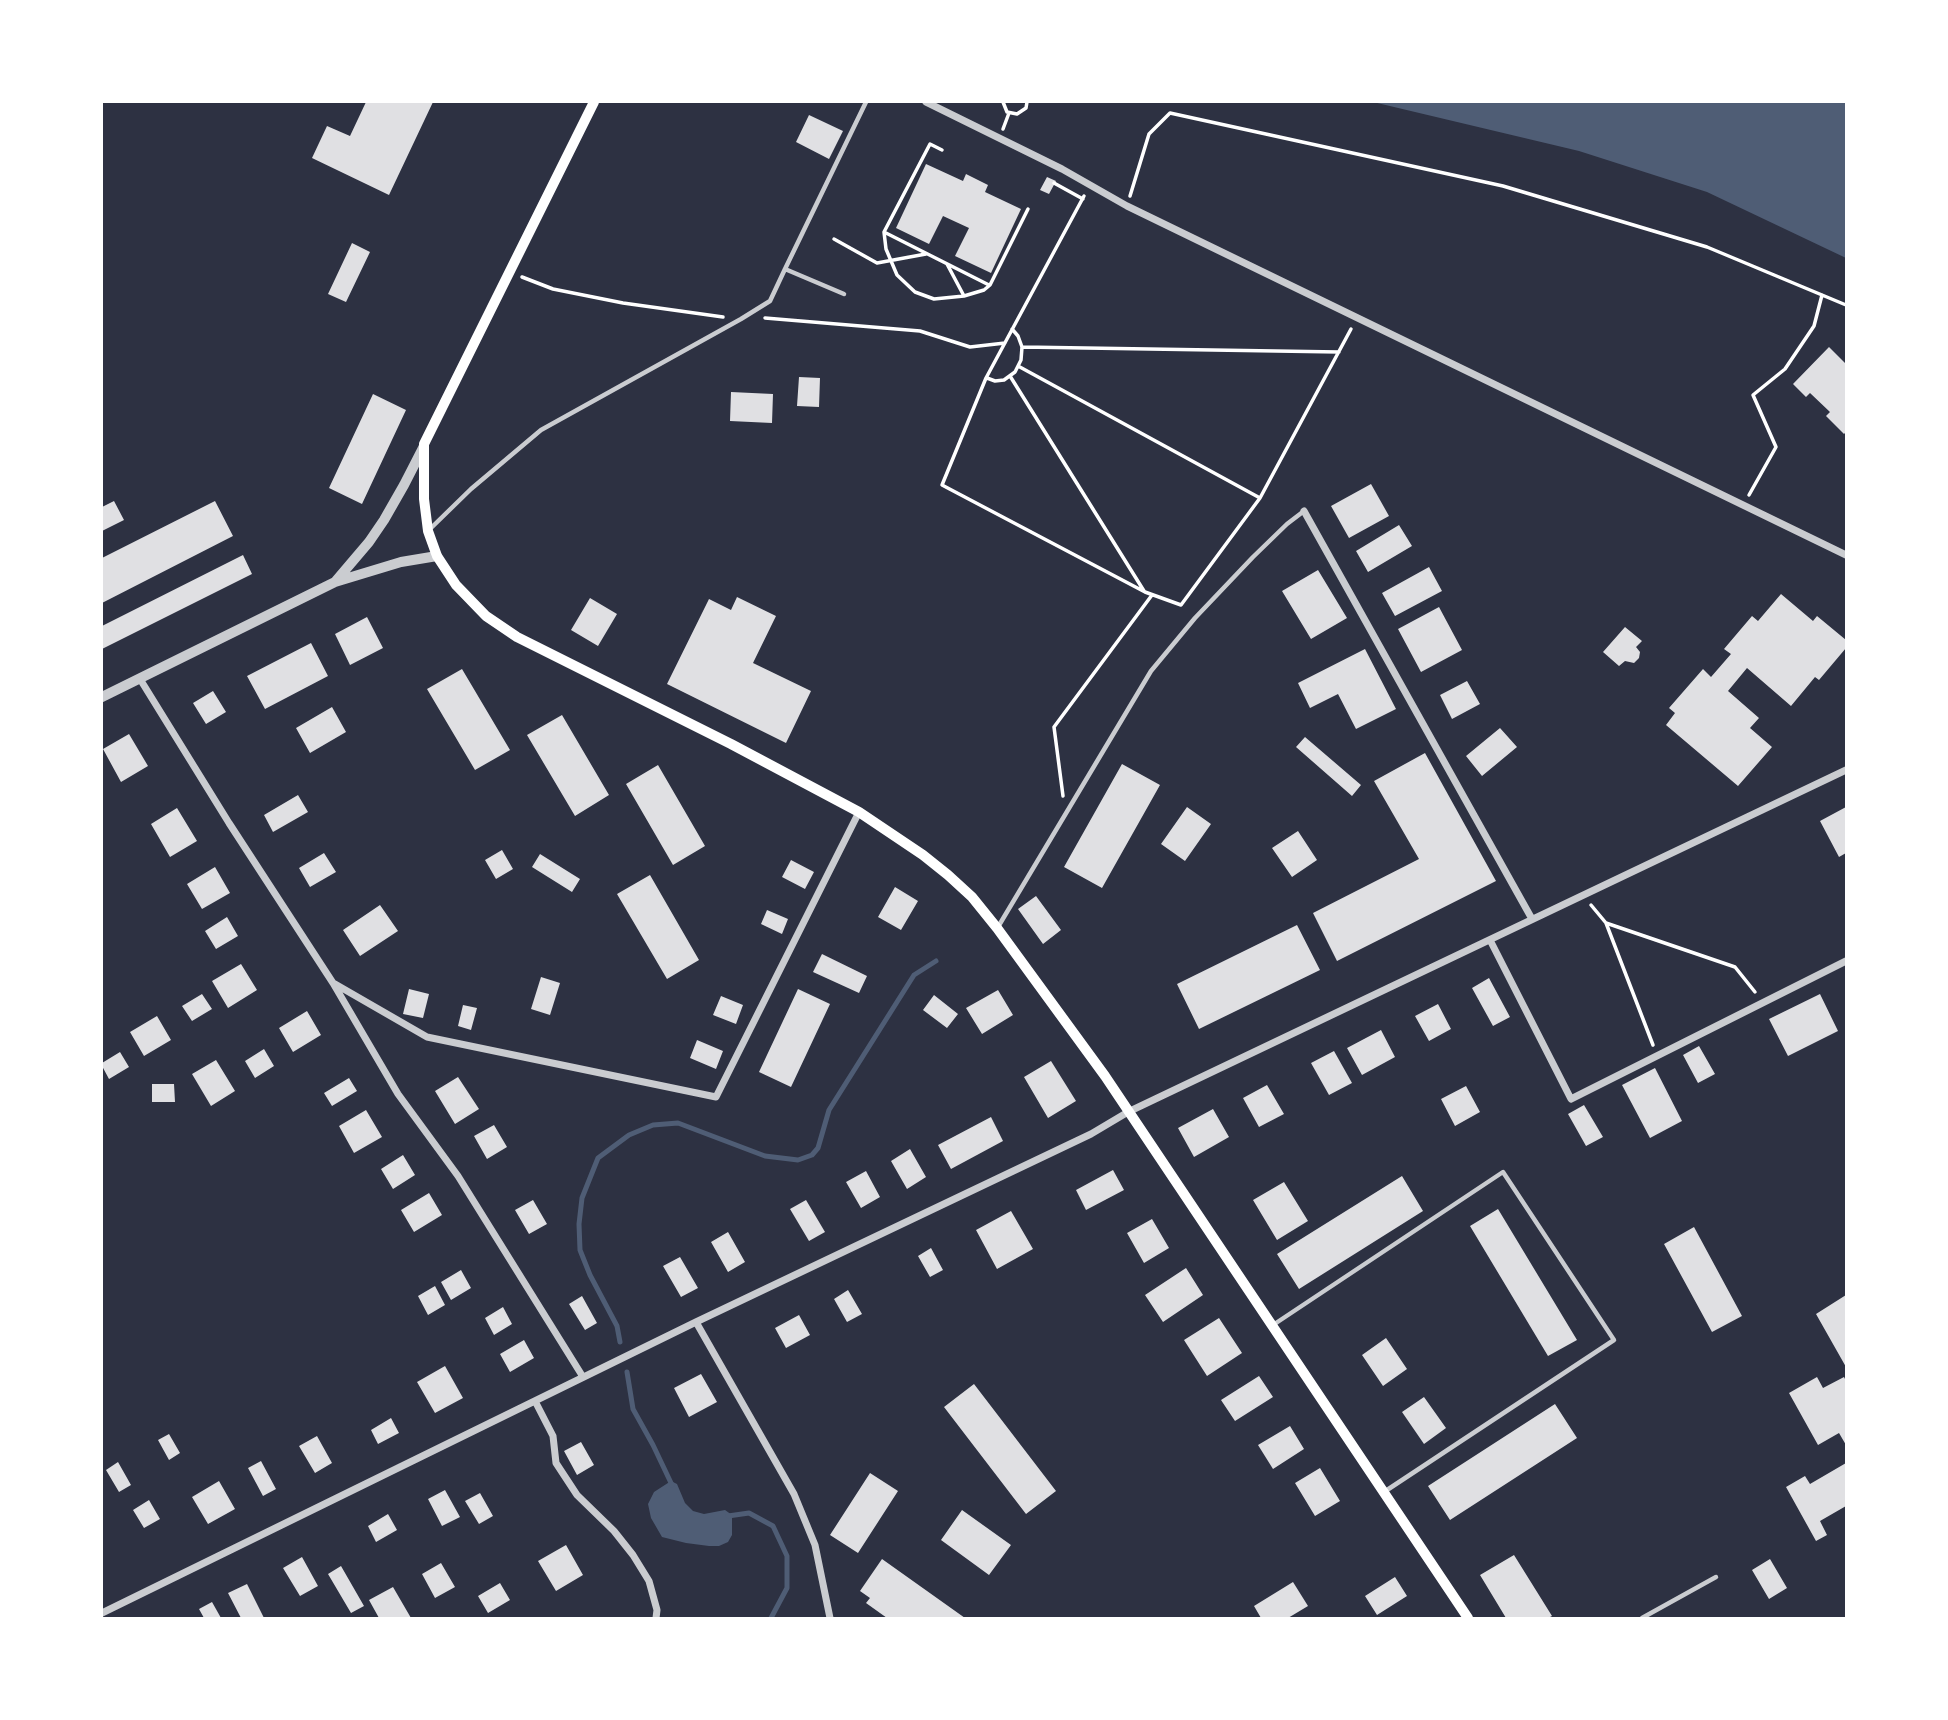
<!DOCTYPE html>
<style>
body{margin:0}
#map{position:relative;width:1948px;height:1720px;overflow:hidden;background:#2d3142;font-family:"Work Sans",sans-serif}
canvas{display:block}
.frame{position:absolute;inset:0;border:103px solid #fff;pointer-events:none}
</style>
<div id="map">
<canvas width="1948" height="1720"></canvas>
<div class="frame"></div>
</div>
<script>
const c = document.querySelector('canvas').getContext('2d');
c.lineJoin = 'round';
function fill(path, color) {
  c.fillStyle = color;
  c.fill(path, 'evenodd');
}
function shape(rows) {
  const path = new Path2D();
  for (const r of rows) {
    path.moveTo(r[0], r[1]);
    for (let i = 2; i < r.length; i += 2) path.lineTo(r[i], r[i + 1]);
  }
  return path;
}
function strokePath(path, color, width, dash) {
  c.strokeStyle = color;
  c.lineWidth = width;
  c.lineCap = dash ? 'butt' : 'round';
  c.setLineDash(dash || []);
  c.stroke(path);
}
fill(shape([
 [1373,102,1846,102,1846,258,1707,192,1579,151],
 [671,1481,677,1484,685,1503,693,1511,704,1514,725,1510,732,1515,732,1535,728,1542,719,1546,709,1546,686,1543,662,1537,651,1518,648,1504,654,1492]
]), '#4f5d75');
strokePath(shape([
 [620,1342,617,1326,590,1275,580,1250,579,1224,582,1198,598,1158,629,1135,653,1125,678,1123,765,1156,798,1160,812,1155,818,1148,829,1110,914,975,936,961],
 [627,1372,633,1409,653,1445,672,1485],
 [728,1516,749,1513,773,1526,787,1556,787,1588,771,1618]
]), '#4f5d75', 5);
fill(shape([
 [366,102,433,102,389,195,312,158,327,126,350,136],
 [809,115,843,131,829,159,796,142],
 [926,164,963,181,966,174,988,185,985,192,1021,209,991,273,955,256,969,228,943,216,929,244,896,228],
 [1047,177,1056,181,1049,194,1040,190],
 [352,243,370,252,346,302,328,294],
 [1829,347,1846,364,1846,432,1844,434,1826,416,1830,412,1810,393,1806,397,1793,384],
 [799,377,820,378,819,407,797,406],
 [731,392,773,394,772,423,730,421],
 [373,394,406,410,362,504,329,488],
 [1371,484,1389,516,1349,538,1331,506],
 [114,501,124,520,102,531,102,507],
 [215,501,233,536,102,603,102,558],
 [1399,525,1412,546,1368,572,1356,551],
 [243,555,252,574,102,649,102,626],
 [1429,567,1442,591,1395,616,1382,593],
 [1318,570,1347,618,1311,639,1282,591],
 [1781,594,1813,621,1817,616,1846,640,1846,648,1819,680,1815,677,1791,706,1747,668,1728,691,1759,718,1750,728,1772,747,1738,786,1666,725,1675,713,1669,708,1703,669,1711,677,1731,654,1724,649,1752,616,1758,621],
 [737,597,776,616,753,663,811,691,786,743,667,684,709,599,731,610],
 [590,598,617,614,598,646,571,630],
 [1439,607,1462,650,1421,672,1398,629],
 [367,617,383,648,350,665,335,634],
 [1625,627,1642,641,1636,647,1640,652,1639,658,1634,663,1625,661,1619,666,1603,652],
 [311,643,328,676,265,709,247,676],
 [1365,649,1396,709,1356,729,1338,694,1310,708,1298,683],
 [462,669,510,750,475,770,427,689],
 [1467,681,1480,704,1452,719,1440,695],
 [213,691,226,712,206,724,193,703],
 [332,707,346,732,310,753,296,728],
 [562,715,609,795,575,816,527,735],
 [1500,728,1517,747,1482,776,1466,756],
 [129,734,148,766,121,782,103,749],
 [1305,737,1361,785,1352,796,1296,747],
 [1425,753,1496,881,1337,961,1313,913,1419,859,1374,781],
 [1122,764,1160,785,1102,888,1064,867],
 [658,765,705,846,673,865,626,784],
 [298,795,308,812,273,832,264,815],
 [1187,807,1211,824,1185,861,1161,844],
 [1846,807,1846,853,1839,857,1820,821],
 [177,808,197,841,170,857,151,824],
 [1298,831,1317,860,1292,877,1272,848],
 [502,850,513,869,496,879,485,860],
 [324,853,336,872,310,887,299,868],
 [540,854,580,879,572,892,532,867],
 [791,860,814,872,805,889,782,877],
 [215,867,230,893,202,909,187,884],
 [650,875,699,960,667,979,617,894],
 [895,887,918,901,901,930,878,917],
 [1036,896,1061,930,1043,944,1018,909],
 [380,905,398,931,360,956,343,930],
 [767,910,788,919,782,934,761,924],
 [227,917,238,936,216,949,205,931],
 [1297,925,1320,970,1199,1029,1177,984],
 [822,954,867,976,859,993,813,972],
 [241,964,257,990,228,1008,212,981],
 [541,977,560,983,550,1015,531,1009],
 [1489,978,1510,1017,1493,1026,1472,988],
 [409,989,429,994,423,1018,403,1014],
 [798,989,830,1004,791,1087,759,1072],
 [998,990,1013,1015,982,1034,966,1008],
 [202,994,212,1009,192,1021,182,1006],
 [1820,994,1838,1031,1788,1056,1769,1019],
 [934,995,958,1014,947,1028,923,1010],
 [721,996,743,1005,736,1024,713,1015],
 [1438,1004,1451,1029,1429,1041,1415,1016],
 [463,1005,477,1008,471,1030,458,1026],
 [307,1011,321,1035,293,1052,279,1028],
 [157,1016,171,1040,144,1056,130,1032],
 [1381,1030,1395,1057,1362,1075,1347,1048],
 [697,1040,723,1051,716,1069,690,1058],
 [1699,1046,1715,1074,1698,1083,1683,1055],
 [264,1049,274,1066,255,1078,245,1061],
 [1334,1051,1352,1083,1329,1095,1311,1063],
 [120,1052,129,1067,109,1079,102,1066,102,1063],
 [216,1060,235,1091,211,1106,192,1074],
 [1051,1061,1076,1101,1048,1118,1024,1077],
 [1655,1068,1682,1121,1650,1138,1622,1085],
 [458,1077,479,1109,455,1124,435,1091],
 [349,1078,357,1091,332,1106,324,1093],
 [152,1084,174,1084,175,1102,152,1102],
 [1267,1085,1284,1114,1259,1127,1243,1098],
 [1466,1086,1480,1112,1455,1126,1441,1099],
 [1584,1105,1603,1137,1586,1146,1568,1114],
 [1213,1109,1229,1137,1194,1157,1178,1128],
 [366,1110,382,1137,354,1153,339,1126],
 [991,1117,1003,1141,951,1169,938,1145],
 [494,1125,507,1147,487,1159,474,1136],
 [910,1149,926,1177,907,1189,891,1161],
 [403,1155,415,1175,393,1189,381,1169],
 [1113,1170,1124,1190,1086,1210,1076,1190],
 [866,1171,880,1197,861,1208,846,1182],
 [1402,1176,1423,1211,1299,1289,1277,1254],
 [1284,1182,1308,1221,1277,1240,1253,1200],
 [429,1193,442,1215,414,1232,401,1210],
 [533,1200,547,1224,529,1234,515,1210],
 [806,1200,825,1232,809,1241,790,1209],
 [1498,1209,1577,1340,1548,1356,1470,1226],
 [1011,1211,1033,1249,997,1269,976,1230],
 [1152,1219,1169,1248,1144,1263,1127,1233],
 [1694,1227,1742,1316,1712,1332,1664,1244],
 [728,1232,745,1262,728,1272,711,1242],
 [931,1248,943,1270,930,1277,918,1256],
 [680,1257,698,1288,681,1297,663,1266],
 [1186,1268,1203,1295,1163,1322,1145,1295],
 [461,1270,471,1288,451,1300,441,1282],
 [435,1286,445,1305,428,1315,418,1296],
 [848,1290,862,1314,847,1322,834,1299],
 [1846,1295,1846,1367,1816,1314],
 [582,1296,597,1323,585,1330,569,1304],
 [503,1307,512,1324,494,1335,485,1318],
 [799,1315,810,1335,786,1348,775,1328],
 [1219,1318,1242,1353,1207,1376,1184,1340],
 [1386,1338,1407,1369,1383,1386,1362,1355],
 [524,1340,534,1358,510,1372,500,1354],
 [445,1366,463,1398,435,1413,417,1382],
 [701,1374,717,1402,689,1417,674,1388],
 [1259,1376,1273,1397,1235,1421,1221,1400],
 [1817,1377,1823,1388,1844,1377,1846,1381,1846,1445,1839,1433,1818,1445,1789,1393],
 [974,1384,1056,1491,1026,1514,944,1407],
 [1424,1397,1446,1428,1424,1444,1402,1412],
 [1555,1404,1577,1438,1450,1520,1428,1486],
 [391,1418,399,1433,378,1444,371,1430],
 [1290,1426,1304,1449,1273,1469,1258,1445],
 [169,1434,180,1453,169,1460,158,1440],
 [317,1436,332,1463,315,1473,299,1446],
 [581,1442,594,1465,577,1475,564,1451],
 [261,1461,276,1489,263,1496,248,1468],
 [118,1462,131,1485,119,1492,106,1470],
 [1846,1463,1846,1506,1820,1521,1827,1535,1816,1541,1786,1487,1805,1476,1810,1484],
 [1320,1468,1340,1501,1315,1516,1295,1483],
 [870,1473,898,1491,858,1553,830,1535],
 [219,1481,235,1509,208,1524,192,1497],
 [445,1490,460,1517,442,1526,428,1499],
 [480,1493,493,1516,479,1524,465,1501],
 [149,1500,160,1519,144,1528,133,1510],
 [962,1510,1011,1545,989,1575,941,1540],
 [388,1514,397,1530,376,1542,368,1526],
 [566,1545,583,1575,556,1591,538,1561],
 [1514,1555,1552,1616,1548,1618,1506,1618,1480,1575],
 [302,1557,318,1586,300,1596,283,1568],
 [882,1559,965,1618,887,1618,866,1603,870,1598,860,1591],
 [1770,1559,1787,1588,1769,1599,1752,1570],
 [441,1563,455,1587,435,1598,422,1574],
 [341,1566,364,1606,351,1613,328,1574],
 [1395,1577,1407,1596,1377,1615,1365,1596],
 [1293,1582,1308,1606,1288,1618,1261,1618,1254,1606],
 [500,1583,510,1600,488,1613,478,1596],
 [247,1584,264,1618,241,1618,228,1593],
 [393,1587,411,1618,379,1618,369,1600],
 [212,1602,221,1618,204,1618,199,1609]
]), '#e0e0e3');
strokePath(shape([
 [1003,102,1007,112,1017,114,1026,108,1027,102],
 [1003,129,1009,113],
 [942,150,930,144,884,232,886,249,897,275,915,292,934,299,964,296,984,290,990,285,1028,209],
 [1054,183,1083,199],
 [1084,196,986,378,942,485,1145,592,1181,605,1260,498,1351,329],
 [1130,196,1149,134,1170,113,1503,186,1707,247,1846,305],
 [884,232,989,285],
 [834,239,877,263,926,254],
 [947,264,964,296],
 [522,277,553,289,623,303,723,317],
 [765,318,920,331,970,347,1005,343],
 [1022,347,1339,352],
 [1018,366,1260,498],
 [1010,376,1144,591],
 [987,378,995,381,1004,380,1015,372,1021,360,1022,347,1018,336,1012,329],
 [1749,495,1776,447,1753,395,1785,369,1814,326,1822,295],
 [1063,796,1054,727,1152,595],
 [1591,905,1606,923,1735,967,1755,992],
 [1606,923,1653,1045]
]), '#fff', 3.5);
strokePath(shape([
 [785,269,866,102],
 [431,528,471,489,541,430,741,319,770,301,785,269,844,294],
 [998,927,1151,671,1195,618,1253,557,1287,524,1304,511],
 [1273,1325,1503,1172,1614,1340,1384,1492],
 [1642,1618,1716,1577]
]), '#caccd0', 4.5);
strokePath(shape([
 [926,102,1062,169,1127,206,1846,555],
 [1304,511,1532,919],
 [140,679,229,823,333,983,398,1094,458,1176,583,1377],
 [1490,940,1571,1099,1846,961],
 [335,984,427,1037,716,1097,859,812],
 [696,1322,794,1494,815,1545,830,1618],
 [535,1401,553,1436,556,1463,577,1495,614,1531,633,1555,649,1581,657,1610,656,1618],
 [102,1613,696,1322,1091,1134,1128,1112,1846,770]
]), '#caccd0', 7);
strokePath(shape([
 [335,582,369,542,384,520,404,485,424,446],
 [102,697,335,582,401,562,437,556]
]), '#caccd0', 10);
strokePath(shape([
 [594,102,424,444,424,499,428,531,437,556,456,585,486,616,517,637,731,744,859,812,923,855,948,875,972,897,997,928,1105,1076,1468,1618]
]), '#fff', 10);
</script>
